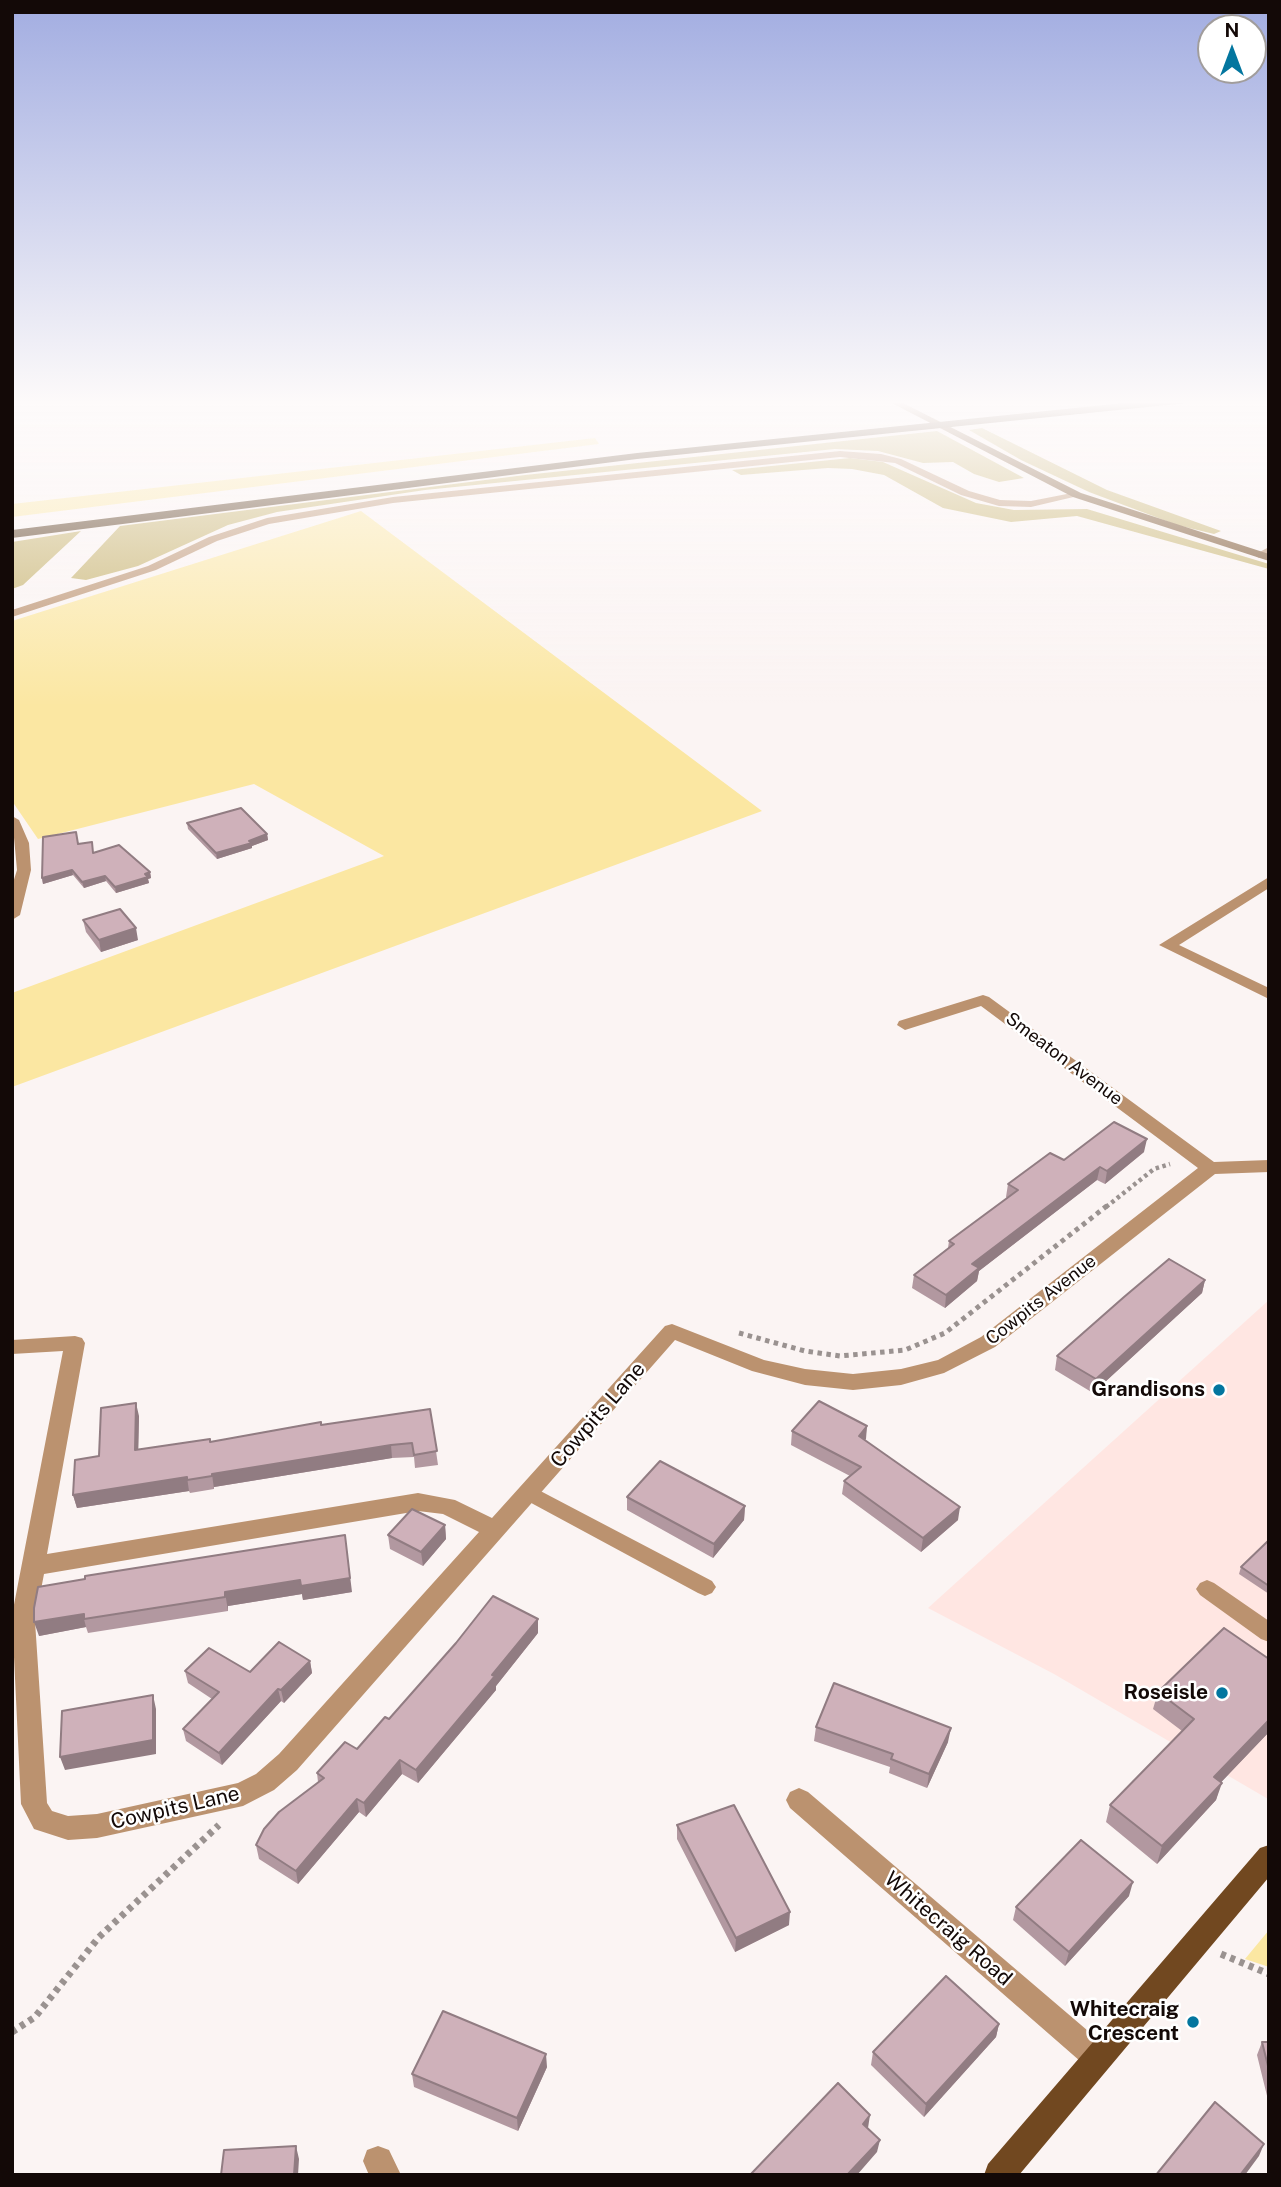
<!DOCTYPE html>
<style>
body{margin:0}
#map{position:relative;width:1281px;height:2187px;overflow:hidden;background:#fbf4f3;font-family:"Public Sans",sans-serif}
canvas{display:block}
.frame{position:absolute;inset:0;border:14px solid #130907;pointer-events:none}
.north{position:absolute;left:1197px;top:14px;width:70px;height:70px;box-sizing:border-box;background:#fff;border:2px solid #a19d9c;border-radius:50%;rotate:0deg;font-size:19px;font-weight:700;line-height:28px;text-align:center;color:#130907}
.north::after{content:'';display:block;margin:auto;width:24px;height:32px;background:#03769f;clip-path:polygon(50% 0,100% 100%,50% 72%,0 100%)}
</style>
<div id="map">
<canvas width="1281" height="2187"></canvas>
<div class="frame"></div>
<div class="north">N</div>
</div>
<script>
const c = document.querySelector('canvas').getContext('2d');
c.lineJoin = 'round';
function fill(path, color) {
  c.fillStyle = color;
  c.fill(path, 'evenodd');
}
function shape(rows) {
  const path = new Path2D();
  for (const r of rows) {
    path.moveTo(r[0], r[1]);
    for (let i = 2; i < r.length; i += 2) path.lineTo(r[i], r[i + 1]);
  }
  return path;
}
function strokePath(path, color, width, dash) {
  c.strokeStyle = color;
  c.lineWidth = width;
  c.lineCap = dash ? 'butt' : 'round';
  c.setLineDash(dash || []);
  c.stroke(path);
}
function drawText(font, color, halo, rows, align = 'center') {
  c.font = font + ' "Public Sans",sans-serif';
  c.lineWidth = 5;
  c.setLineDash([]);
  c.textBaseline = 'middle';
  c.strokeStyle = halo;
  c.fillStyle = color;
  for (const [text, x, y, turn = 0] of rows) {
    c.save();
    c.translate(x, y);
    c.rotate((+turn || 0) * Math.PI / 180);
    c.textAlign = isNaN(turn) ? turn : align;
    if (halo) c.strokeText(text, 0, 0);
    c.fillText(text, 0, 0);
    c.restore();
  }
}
fill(shape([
 [1269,1300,1269,1798,1268,1799,1054,1674,928,1608]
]), '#ffe6e2');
fill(shape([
 [595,438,599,444,12,517,12,504],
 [361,511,762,811,12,1087,12,993,384,856,254,784,38,839,12,801,12,621],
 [1269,1930,1269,1967,1245,1959]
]), '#fbe7a2');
fill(shape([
 [982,428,1107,490,1221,531,1214,534,1177,525,1089,492,1021,460,969,430],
 [937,431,1024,478,999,482,974,474,953,462,923,463,878,451,835,449,425,490,277,512,228,525,138,566,86,580,71,578,120,526,525,475],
 [850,458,883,462,976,503,1014,510,1087,509,1269,564,1269,569,1077,516,1011,522,943,508,884,475,852,469,828,468,741,475,732,470],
 [81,531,23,585,12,589,12,542]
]), '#c5b16a');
strokePath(shape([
 [1106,1207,1154,1169,1170,1164]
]), '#9a9290', 4.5, [3.5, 3.5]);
strokePath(shape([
 [739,1333,805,1351,840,1356,905,1350,945,1333,1108,1205]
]), '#9a9290', 5, [4.5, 4.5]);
strokePath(shape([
 [1221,1954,1269,1974],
 [12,2032,35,2017,99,1937,219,1825]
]), '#9a9290', 7, [5, 5]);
fill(shape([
 [1269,547,1269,554,1259,558,1254,555,1269,547],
 [529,1485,712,1581,716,1587,712,1593,705,1596,698,1593,522,1498,519,1493,522,1488,529,1485],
 [1207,1580,1214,1583,1269,1621,1269,1642,1261,1639,1200,1595,1196,1589,1200,1583,1207,1580]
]), '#bb926f');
fill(shape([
 [840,451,881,454,901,459,969,491,1000,500,1031,501,1077,492,1082,495,1031,507,999,506,961,495,895,463,840,457,393,503,269,524,217,541,156,570,12,617,12,610,148,566,209,537,267,518,393,497,840,451],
 [12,816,19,820,29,843,31,870,20,915,12,920,12,886,17,870,12,816],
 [1269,877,1269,888,1179,945,1269,988,1269,999,1159,945,1269,877],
 [983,995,989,997,1214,1162,1269,1160,1269,1172,1215,1174,995,1347,944,1373,901,1385,853,1390,805,1385,752,1371,675,1340,297,1770,274,1790,243,1806,97,1838,68,1840,34,1829,21,1804,12,1615,63,1351,12,1354,12,1340,75,1336,82,1338,85,1343,47,1554,418,1493,455,1500,492,1518,665,1326,672,1324,764,1360,805,1369,853,1374,901,1369,938,1360,981,1337,1198,1168,981,1006,905,1030,897,1025,899,1021,983,995],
 [418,1511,443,1514,479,1532,279,1754,256,1774,238,1783,97,1814,68,1816,52,1811,47,1803,35,1621,44,1574,418,1511],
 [799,1788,808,1792,1108,2048,1113,2058,1108,2068,1098,2073,1088,2068,790,1808,786,1800,790,1792,799,1788],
 [378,2146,389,2150,401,2175,369,2175,363,2161,367,2150,378,2146]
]), '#bb926f');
fill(shape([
 [886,400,897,400,1081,493,1269,554,1269,561,1073,497,886,400],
 [1269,1845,1269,1877,1019,2175,984,2175,988,2164,1260,1848,1269,1845]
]), '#714820');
fill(shape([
 [1153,400,1192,400,1187,403,637,459,12,538,12,530,637,453,1153,400]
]), '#503214');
fill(shape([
 [187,823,267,834,268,840,252,846,252,848,217,859,188,829],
 [78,844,94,853,150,872,151,878,148,879,149,883,116,893,106,881,84,888,73,875,43,884,42,878],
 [83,920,138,940,101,952,86,932],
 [1144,1152,1105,1184,1097,1180,979,1271,977,1281,945,1308,912,1288,914,1275,948,1248,949,1241,1007,1198,1006,1197,1008,1184,1064,1160],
 [1205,1280,1202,1293,1093,1393,1055,1370,1057,1356],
 [430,1409,438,1465,415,1468,414,1457,392,1458,214,1487,214,1489,190,1493,189,1491,77,1508,73,1495,99,1456,139,1416,138,1450,211,1442],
 [867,1426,865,1440,958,1520,921,1552,842,1494,844,1481,850,1476,791,1445,792,1431],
 [627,1497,745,1506,744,1520,713,1558,627,1510],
 [445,1525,446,1539,423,1566,390,1549,388,1535],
 [1269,1540,1269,1594,1239,1574,1241,1567],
 [38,1587,352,1592,303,1600,302,1594,228,1606,228,1611,88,1633,86,1627,39,1636],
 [538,1633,496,1686,496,1690,418,1783,402,1774,366,1817,359,1812,298,1884,259,1859,256,1845,318,1782,317,1773,357,1749,389,1719],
 [1269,1659,1269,1732,1221,1782,1216,1800,1157,1864,1106,1822,1110,1805,1182,1731,1153,1709,1158,1692],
 [310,1661,312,1673,284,1703,281,1701,222,1765,186,1741,183,1729,212,1699,188,1683,185,1671,250,1672],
 [816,1727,948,1742,927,1788,889,1773,890,1767,814,1741],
 [677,1825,789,1925,735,1952,677,1839],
 [1129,1896,1065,1966,1013,1920,1016,1907],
 [999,2024,996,2037,924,2117,871,2065,873,2052],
 [1262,2042,1269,2042,1269,2104,1257,2055],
 [547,2067,518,2131,414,2087,412,2074]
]), '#b298a0');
fill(shape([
 [267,834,268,840,252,846,252,848,217,859,216,853],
 [72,870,73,875,43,884,42,878],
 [150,872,151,878,148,879,149,883,116,893,115,887],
 [105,876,106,881,84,888,82,882],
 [136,928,138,940,101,952,99,940],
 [1147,1139,1144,1152,1105,1184,1107,1171],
 [1100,1167,1097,1180,979,1271,977,1281,945,1308,946,1295,972,1264],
 [1205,1280,1202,1293,1093,1393,1096,1379],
 [136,1403,139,1416,138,1464,135,1450],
 [867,1426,866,1439,857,1449,859,1436],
 [391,1445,392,1458,214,1487,214,1489,212,1474],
 [187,1477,189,1491,77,1508,73,1495],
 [745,1506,744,1520,713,1558,714,1544],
 [960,1507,958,1520,921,1552,923,1538],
 [445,1525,446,1539,423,1566,421,1552],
 [345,1535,352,1592,303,1600,302,1594,228,1606,228,1611,225,1592],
 [84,1614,84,1619,86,1627,39,1636,34,1622],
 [538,1619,538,1633,496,1686,496,1690,418,1783,416,1770],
 [310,1661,312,1673,284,1703,281,1690],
 [278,1689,281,1701,222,1765,219,1753],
 [153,1695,156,1709,156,1754,65,1770,60,1757],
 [1269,1720,1269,1732,1209,1795,1214,1777],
 [951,1728,948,1742,927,1788,929,1774],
 [400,1760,402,1774,366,1817,364,1803],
 [1222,1783,1216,1800,1157,1864,1162,1846],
 [357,1799,359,1812,298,1884,296,1871],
 [1133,1882,1129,1896,1065,1966,1069,1952],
 [790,1912,789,1925,735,1952,736,1938],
 [999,2024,996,2037,924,2117,926,2104],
 [546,2054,547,2067,518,2131,517,2118],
 [870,2115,868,2128,863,2124],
 [880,2140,877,2152,857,2175,847,2175],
 [1264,2144,1259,2156,1245,2175,1240,2175],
 [296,2146,299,2159,298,2175,294,2175]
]), '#917c82');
const building = shape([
 [241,808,267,834,249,841,252,843,216,853,187,823,241,808],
 [76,832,78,844,92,842,93,853,119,845,150,872,145,874,148,877,115,887,105,876,82,882,72,870,42,878,43,837,76,832],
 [120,909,136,928,99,940,83,920,120,909],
 [1114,1122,1147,1139,1107,1171,1100,1167,972,1264,979,1268,946,1295,914,1275,954,1244,949,1241,1018,1190,1008,1184,1050,1153,1064,1160,1114,1122],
 [1169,1259,1205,1280,1096,1379,1057,1356,1124,1297,1169,1259],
 [819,1401,867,1426,859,1436,960,1507,923,1538,844,1481,861,1467,792,1431,819,1401],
 [136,1403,135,1450,210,1439,210,1442,321,1422,321,1425,430,1409,437,1451,414,1455,412,1443,391,1445,212,1474,212,1476,187,1480,187,1477,73,1495,75,1460,99,1456,101,1408,136,1403],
 [660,1461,745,1506,714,1544,627,1497,660,1461],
 [412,1509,445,1525,421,1552,388,1535,412,1509],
 [345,1535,350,1578,301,1586,300,1580,225,1592,225,1597,84,1619,84,1614,34,1622,34,1608,38,1587,85,1579,85,1576,345,1535],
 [1269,1540,1269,1586,1241,1567,1269,1540],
 [493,1596,538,1619,492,1675,495,1676,416,1770,400,1760,364,1803,357,1799,296,1871,256,1845,264,1829,279,1812,324,1778,317,1773,345,1742,357,1749,385,1717,389,1719,456,1643,493,1596],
 [1224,1628,1269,1659,1269,1720,1214,1777,1222,1783,1162,1846,1110,1805,1194,1719,1158,1692,1224,1628],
 [279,1642,310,1661,281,1690,278,1689,219,1753,183,1729,219,1692,185,1671,209,1648,250,1672,279,1642],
 [834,1683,951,1728,929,1774,891,1759,893,1754,816,1727,834,1683],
 [153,1695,153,1740,60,1757,62,1711,153,1695],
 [734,1805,790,1912,736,1938,677,1825,734,1805],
 [1081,1840,1133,1882,1069,1952,1016,1907,1081,1840],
 [946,1976,999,2024,926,2104,873,2052,946,1976],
 [443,2011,546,2054,517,2118,412,2074,443,2011],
 [1262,2042,1269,2042,1269,2070,1262,2042],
 [838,2083,870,2115,863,2124,880,2140,847,2175,750,2175,838,2083],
 [1215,2102,1264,2144,1240,2175,1156,2175,1215,2102],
 [296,2146,294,2175,221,2175,224,2150,296,2146]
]);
fill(building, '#cfb1ba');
strokePath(building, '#917c82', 2);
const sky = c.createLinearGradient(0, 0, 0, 706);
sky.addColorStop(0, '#a2ade1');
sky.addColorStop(0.57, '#fdfafa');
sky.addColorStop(1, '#fdfafa00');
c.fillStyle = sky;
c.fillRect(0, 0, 1281, 706);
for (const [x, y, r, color] of [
 [1219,1390,7,"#03769f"],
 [1222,1693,7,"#03769f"],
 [1193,2022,7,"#03769f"]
]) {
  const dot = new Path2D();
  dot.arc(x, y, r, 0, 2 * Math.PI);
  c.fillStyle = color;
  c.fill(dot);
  strokePath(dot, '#fff', 2.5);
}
drawText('18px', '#130907', '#fff', [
 ["Smeaton Avenue",1064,1059,37],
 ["Cowpits Avenue",1041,1300,-38]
]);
drawText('bold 21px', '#130907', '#fff', [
 ["Grandisons",1205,1390],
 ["Roseisle",1208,1693],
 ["Whitecraig",1179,2010],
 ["Crescent",1179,2034]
], 'right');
drawText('21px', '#130907', '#fff', [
 ["Cowpits Lane",598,1415,-49],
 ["Cowpits Lane",175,1808,-13],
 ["Whitecraig Road",948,1929,41]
]);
</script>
